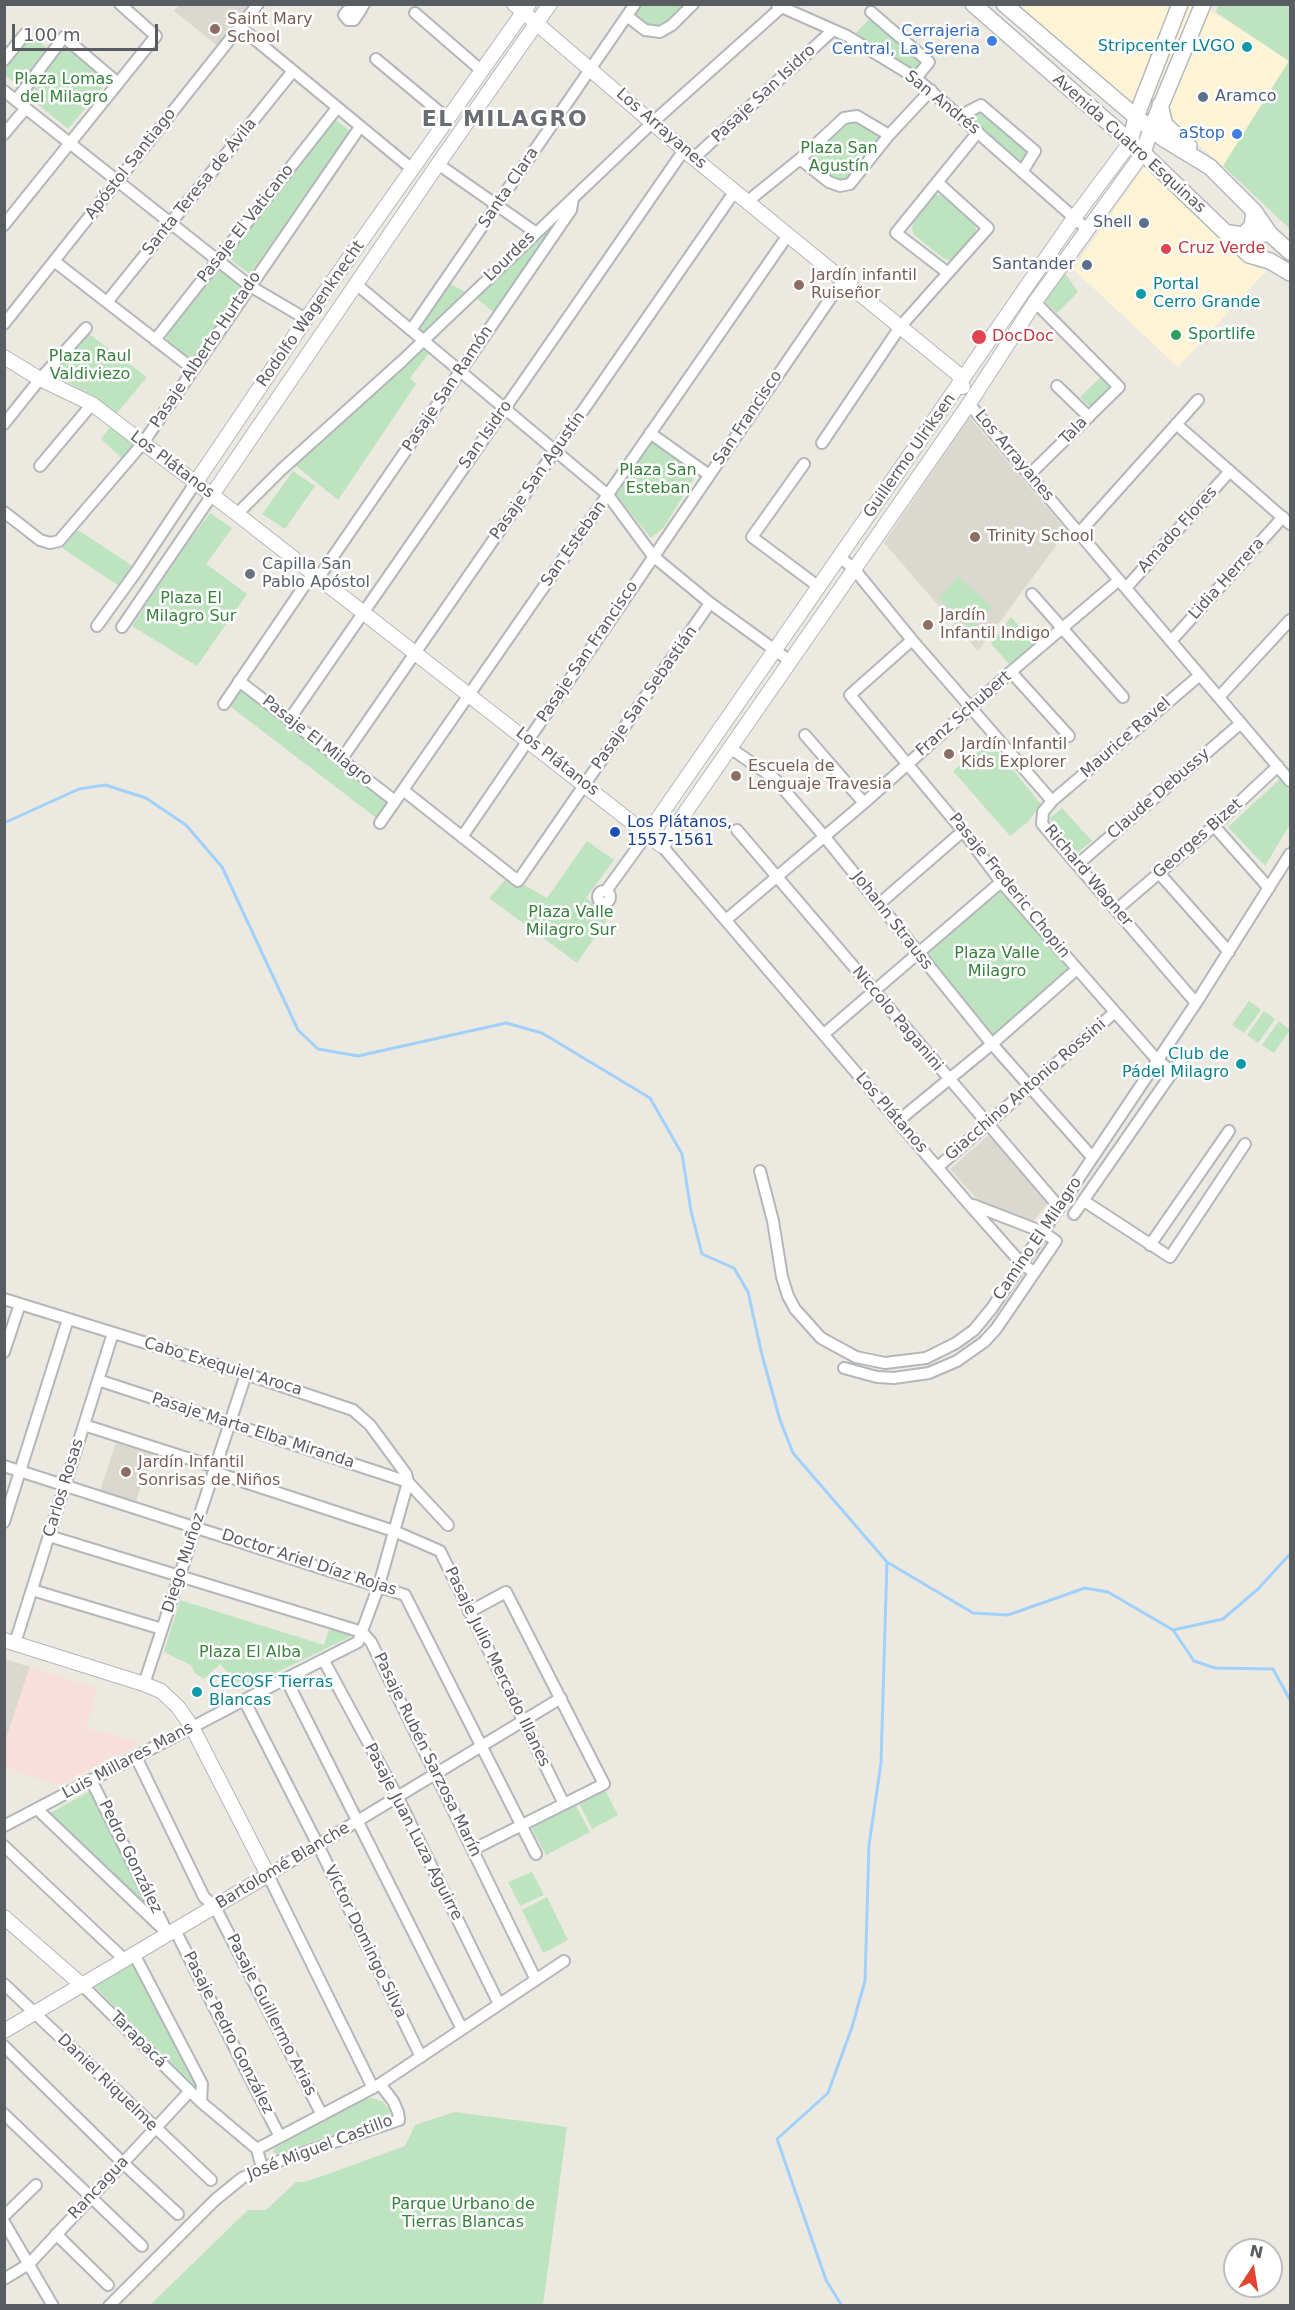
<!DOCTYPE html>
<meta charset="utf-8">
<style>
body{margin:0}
#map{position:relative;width:1295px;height:2310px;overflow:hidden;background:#ece9e0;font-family:"DejaVu Sans",sans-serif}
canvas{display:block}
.frame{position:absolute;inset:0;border:6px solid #595c61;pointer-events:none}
.north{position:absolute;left:1223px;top:2238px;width:60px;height:60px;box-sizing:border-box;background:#fff;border:2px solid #bdbec0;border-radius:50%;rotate:12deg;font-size:16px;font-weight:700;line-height:24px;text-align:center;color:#595c61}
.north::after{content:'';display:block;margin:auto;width:21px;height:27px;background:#e14431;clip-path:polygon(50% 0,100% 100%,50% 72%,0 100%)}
.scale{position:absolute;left:12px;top:24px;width:146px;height:27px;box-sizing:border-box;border:3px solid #595c61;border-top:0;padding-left:8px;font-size:18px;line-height:21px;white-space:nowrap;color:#595c61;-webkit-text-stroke:4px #fff;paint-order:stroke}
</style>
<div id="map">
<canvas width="1295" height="2310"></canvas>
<div class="frame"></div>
<div class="north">N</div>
<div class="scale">100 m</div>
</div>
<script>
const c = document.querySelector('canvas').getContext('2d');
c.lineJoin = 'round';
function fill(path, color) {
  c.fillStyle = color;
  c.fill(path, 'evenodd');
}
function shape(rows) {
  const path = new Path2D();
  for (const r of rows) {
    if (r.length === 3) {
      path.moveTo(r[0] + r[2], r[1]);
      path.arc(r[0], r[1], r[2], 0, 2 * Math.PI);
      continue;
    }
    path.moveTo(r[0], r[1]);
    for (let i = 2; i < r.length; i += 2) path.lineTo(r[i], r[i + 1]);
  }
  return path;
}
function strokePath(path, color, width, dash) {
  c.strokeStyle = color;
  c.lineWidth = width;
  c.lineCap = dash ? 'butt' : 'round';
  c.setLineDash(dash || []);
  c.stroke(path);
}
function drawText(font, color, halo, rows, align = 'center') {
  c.font = font + ' "DejaVu Sans",sans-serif';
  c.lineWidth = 5;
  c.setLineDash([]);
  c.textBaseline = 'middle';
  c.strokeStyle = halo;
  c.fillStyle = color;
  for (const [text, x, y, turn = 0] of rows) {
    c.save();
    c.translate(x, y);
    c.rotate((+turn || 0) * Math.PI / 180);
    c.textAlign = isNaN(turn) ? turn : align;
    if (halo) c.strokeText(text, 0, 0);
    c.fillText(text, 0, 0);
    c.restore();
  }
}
fill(shape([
 [1015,5,1202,5,1289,61,1223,166,1168,119,1128,103],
 [1144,167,1253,266,1266,271,1178,367,1073,269]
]), '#fcf4d5');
fill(shape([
 [179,5,252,5,219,47,174,11],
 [969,417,1067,531,978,651,884,543],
 [989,1135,1048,1203,1034,1221,980,1202,950,1169],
 [116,1443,151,1454,136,1502,100,1491],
 [5,1659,30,1667,5,1742]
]), '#dbd8cf');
fill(shape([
 [30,1667,97,1688,86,1728,142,1743,58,1785,5,1767,5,1742]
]), '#f9dfdc');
fill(shape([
 [639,5,688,5,670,22,659,28,647,26,632,15],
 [1218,5,1290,5,1290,229,1223,166,1289,61,1216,12],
 [871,17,924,63,915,73,853,36],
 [27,32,47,48,18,86,5,75,4,61],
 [64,45,108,81,68,129,23,92],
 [981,108,1032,151,1023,167,964,116],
 [856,119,885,136,848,182,840,183,804,159,846,120],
 [336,120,350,131,250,274,224,255],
 [935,195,941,195,948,200,973,221,976,229,975,237,958,257,950,260,943,258,914,235,912,229,913,219],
 [565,211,497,315,476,298],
 [219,266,244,284,196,356,185,357,167,342,166,330],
 [1065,273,1078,292,1057,313,1043,299],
 [449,283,467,293,421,337,416,331],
 [86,332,147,377,116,414,96,397,49,373],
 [422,348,429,353,410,378,416,384,338,500,295,465],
 [1101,377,1111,387,1090,407,1080,397],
 [115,421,143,443,126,462,101,439],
 [653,438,698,472,664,527,651,538,615,494],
 [293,471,315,486,285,529,262,514],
 [210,513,232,528,206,564,247,594,197,666,132,626,184,548],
 [78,530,134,567,119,586,62,548],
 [958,576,992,607,972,630,939,598],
 [1011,617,1038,648,1013,668,991,644],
 [240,684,391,801,379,820,227,704],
 [990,742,1041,804,1028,822,1010,836,953,771],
 [1280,779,1290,791,1290,824,1265,866,1228,827],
 [1062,808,1092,841,1077,853,1051,824,1050,818],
 [587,841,614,860,586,898,610,915,577,963,489,898,506,879,515,887,519,882,547,898],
 [1001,890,1070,968,992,1036,924,957],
 [1249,1001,1261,1010,1244,1033,1232,1025],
 [1264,1011,1275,1019,1258,1043,1247,1035],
 [1279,1021,1290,1030,1274,1053,1262,1045],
 [180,1600,324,1645,330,1626,356,1634,242,1689,220,1664,204,1679,195,1673,191,1665,164,1652],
 [92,1790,158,1920,48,1814],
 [605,1790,618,1815,592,1829,579,1803],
 [575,1804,590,1832,546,1855,531,1827],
 [532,1872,544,1895,520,1906,508,1882],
 [547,1897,568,1940,543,1953,522,1910],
 [132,1961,196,2082,196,2087,93,1985],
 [372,2098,383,2102,390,2111,388,2116,277,2154,273,2152,275,2148,358,2101],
 [455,2112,567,2127,543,2305,150,2305,248,2210,266,2210,296,2182,304,2182,317,2178,405,2146,415,2125]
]), '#bde3bf');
strokePath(shape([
 [4,823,79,789,105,785,146,798,186,825,222,867,298,1030,318,1049,358,1056,506,1023,542,1033,650,1098,682,1154,691,1211,702,1254,734,1268,748,1292,762,1355,780,1420,793,1453,887,1562,973,1613,1008,1615,1085,1588,1108,1592,1173,1630,1194,1661,1215,1668,1273,1669,1290,1700],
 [1173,1630,1223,1619,1258,1589,1290,1554],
 [842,2306,826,2280,777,2139,828,2093,852,2027,865,1981,869,1845,881,1763,887,1562]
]), '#a1d1fb', 3);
const minor = shape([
 [777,5,847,36,916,78,1088,230],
 [360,11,347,11,344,15,348,20,354,20,360,11,364,4],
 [871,12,929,62,916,78],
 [415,13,482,71],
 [627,16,645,30,660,32,672,25,693,4],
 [240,27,412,169],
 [376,59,448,119],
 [4,60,25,34],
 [4,91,250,286,306,319],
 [16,100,64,37,118,83],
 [960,116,981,105,1035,151,1022,172],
 [4,134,26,108],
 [694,158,833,30],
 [800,159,829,182,840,186,850,184,889,135,931,90],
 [438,164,535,232],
 [748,201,800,159,844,118,857,116,889,135],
 [4,225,156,36,120,4],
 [54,261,193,369],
 [948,273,896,233,978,132],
 [356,284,608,495,653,556,710,603,790,661],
 [107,302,293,71],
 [4,324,258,4],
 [411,330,635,4],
 [155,340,337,108],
 [1057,386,1089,417],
 [969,404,1290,781],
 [4,424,40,379,86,328],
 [1176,424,1290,524],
 [650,433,709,475],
 [822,443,900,327,988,228,937,182],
 [804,464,752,537,819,587],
 [40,466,92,404],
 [1029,475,1119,387,1035,302],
 [4,512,40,540,50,543,59,541,143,443,360,127],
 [237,514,281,470,402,361,653,122,785,4],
 [1079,533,1198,400],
 [840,557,854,569,912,640,1052,801],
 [319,577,571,210,573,198],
 [1126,588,1230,471],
 [1032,594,1123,697],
 [97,626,136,572,196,482],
 [122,627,212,495],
 [912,640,850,695,963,831,1001,882,1158,1061,1173,1072],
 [1171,641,1283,517],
 [1011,672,1069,736],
 [239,681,395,801],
 [1219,697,1290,620],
 [224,704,313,573],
 [289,720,684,150],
 [805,735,864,803],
 [730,748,774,778,824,836,992,1044,1092,1157],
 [341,760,735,191],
 [403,790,518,881,710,603],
 [380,823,788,235],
 [1214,826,1269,888],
 [737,830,1059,1207],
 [462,837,843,280],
 [662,846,967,1202,1022,1264,1034,1272],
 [1077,865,1241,723],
 [1159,873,1229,952],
 [604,897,6],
 [606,891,648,833],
 [879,904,963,831],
 [1116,910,1214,826,1278,766],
 [727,919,864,803,1013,670,1119,580],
 [1196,1003,1042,824,1043,812,1052,801,1200,675],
 [824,1034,1001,882],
 [898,1121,992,1044,1077,969],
 [938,1167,1115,1012],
 [760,1171,773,1221,782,1277,788,1296,795,1309,821,1338,856,1357,885,1363,926,1358,956,1343,974,1330,992,1308,1196,1003,1290,854],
 [1084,1201,1170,1257,1245,1144],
 [1074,1214,1183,1057],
 [1150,1245,1229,1131],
 [4,1299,246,1374,353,1410,370,1425,406,1474,408,1482,448,1525],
 [4,1352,20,1304],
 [844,1368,877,1377,894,1378,929,1373,957,1361,984,1342,996,1329,1056,1241,1043,1232,973,1205],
 [98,1380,408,1482],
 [84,1425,215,1467],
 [4,1466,405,1595,536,1854],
 [214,1472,394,1531,440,1551,564,1804],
 [4,1522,68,1319],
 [49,1536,362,1632,371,1642,536,1980],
 [32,1590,162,1629],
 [469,1612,506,1592,604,1784,474,1849],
 [15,1643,113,1333],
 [324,1661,397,1796,499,2004],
 [286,1679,462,2029],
 [144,1684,246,1374],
 [244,1700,318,1845,421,2057],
 [136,1757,204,1897,215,1907,322,2115],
 [91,1780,164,1926],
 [37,1809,168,1934],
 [4,1826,244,1700,358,1642,379,1585,408,1482],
 [4,1846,125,1960],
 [175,1930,280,2137],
 [134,1954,202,2084,201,2102],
 [4,1984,211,2180],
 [82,1985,201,2102,257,2149,262,2168],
 [4,2046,123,2163,178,2214],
 [373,2088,268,1875,561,1698],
 [4,2114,142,2246],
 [257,2149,380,2084,564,1961],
 [4,2216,36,2185],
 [4,2222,53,2306],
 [56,2234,108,2285],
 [4,2279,29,2264,190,2091],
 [109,2306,215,2200,242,2178,279,2161,399,2120,398,2112,393,2101,380,2084]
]);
const tertiary = shape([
 [514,4,684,150,953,370,958,374,963,387],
 [4,357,40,379,92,404,237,514,662,846,969,404,1035,302,1143,153],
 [196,482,306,319,529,4],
 [212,495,438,164,550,4],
 [648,833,1074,218,1130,143],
 [4,1640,144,1684,161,1691,178,1707,192,1727,268,1875,4,2031],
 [4,1917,82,1985]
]);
const secondary = shape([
 [973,4,1143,153,1249,255,1270,261,1290,273],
 [1004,4,1136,117,1164,139,1210,167,1254,211,1270,234,1290,252],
 [1160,105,1165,125,1189,146],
 [1130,143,1136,117,1180,4],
 [1143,153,1151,129,1203,4],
 [1229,233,1243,235,1252,226,1254,211],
 [1249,255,1250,246,1255,238,1262,234,1270,234]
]);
strokePath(minor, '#b3b6bb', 14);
strokePath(tertiary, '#b3b6bb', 16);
strokePath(secondary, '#b4b7bd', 18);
strokePath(minor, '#fff', 10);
strokePath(tertiary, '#fff', 14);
strokePath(secondary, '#fff', 15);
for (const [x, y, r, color] of [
 [215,29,6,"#8d6e63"],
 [992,41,6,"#3f7fe0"],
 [1247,47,6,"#0f9aa8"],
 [1203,97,6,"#5c6f8a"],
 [1237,134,6,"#3f7fe0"],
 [1144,223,6,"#5c6f8a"],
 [1166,249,6,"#e0444e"],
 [1087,265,6,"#5c6f8a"],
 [799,285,6,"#8d6e63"],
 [1141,294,6,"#0f9aa8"],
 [1176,335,6,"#2e9e5b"],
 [979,337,8,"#e0444e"],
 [975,537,6,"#8d6e63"],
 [250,574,6,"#6b7280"],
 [928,625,6,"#8d6e63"],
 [949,754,6,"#8d6e63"],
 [736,776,6,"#8d6e63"],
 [615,832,6,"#1a4fb4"],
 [1241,1064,6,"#0f9aa8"],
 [126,1472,6,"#8d6e63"],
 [197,1692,6,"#0f9aa8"]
]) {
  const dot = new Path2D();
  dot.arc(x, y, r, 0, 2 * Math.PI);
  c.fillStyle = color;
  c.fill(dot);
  strokePath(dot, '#fff', 2);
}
drawText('16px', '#785e54', '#fff', [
 ["Saint Mary",227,20],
 ["School",227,38],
 ["Jardín infantil",811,276],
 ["Ruiseñor",811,294],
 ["Trinity School",987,537],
 ["Jardín",940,616],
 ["Infantil Indigo",940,634],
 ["Jardín Infantil",961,745],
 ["Kids Explorer",961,763],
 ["Escuela de",748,767],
 ["Lenguaje Travesia",748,785],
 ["Jardín Infantil",138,1463],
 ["Sonrisas de Niños",138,1481]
], 'left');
drawText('16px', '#366cbe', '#fff', [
 ["Cerrajeria",980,32],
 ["Central, La Serena",980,50],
 ["aStop",1225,134]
], 'right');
drawText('16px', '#0d838f', '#fff', [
 ["Stripcenter LVGO",1235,47],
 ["Portal",1153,285,"left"],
 ["Cerro Grande",1153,303,"left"],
 ["Club de",1229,1055],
 ["Pádel Milagro",1229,1073],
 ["CECOSF Tierras",209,1683,"left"],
 ["Blancas",209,1701,"left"]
], 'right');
drawText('16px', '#38813d', '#fff', [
 ["Plaza Lomas",64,80],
 ["del Milagro",64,98],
 ["Plaza San",839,149],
 ["Agustín",839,167],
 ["Plaza Raul",90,357],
 ["Valdiviezo",90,375],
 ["Plaza San",658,471],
 ["Esteban",658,489],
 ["Plaza El",191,599],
 ["Milagro Sur",191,617],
 ["Plaza Valle",571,913],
 ["Milagro Sur",571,931],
 ["Plaza Valle",997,954],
 ["Milagro",997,972],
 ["Plaza El Alba",250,1653],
 ["Parque Urbano de",463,2205],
 ["Tierras Blancas",463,2223]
]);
drawText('16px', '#595c61', '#fff', [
 ["Pasaje San Isidro",764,94,-43],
 ["San Andrés",942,103,39],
 ["Los Arrayanes",661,129,41],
 ["Avenida Cuatro Esquinas",1129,144,42],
 ["Apóstol Santiago",131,164,-52],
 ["Santa Teresa de Ávila",200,187,-51],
 ["Santa Clara",509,188,-56],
 ["Pasaje El Vaticano",246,224,-52],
 ["Lourdes",510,257,-44],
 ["Rodolfo Wagenknecht",311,314,-55],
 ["Pasaje Alberto Hurtado",206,350,-56],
 ["Pasaje San Ramón",448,389,-56],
 ["San Francisco",748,418,-56],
 ["Tala",1074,431,-45],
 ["San Isidro",486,435,-55],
 ["Guillermo Ulriksen",910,456,-55],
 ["Los Arrayanes",1014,456,50],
 ["Los Plátanos",172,465,37],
 ["Pasaje San Agustín",538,476,-55],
 ["Amado Flores",1178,530,-48],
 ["San Esteban",574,544,-55],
 ["Lidia Herrera",1227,579,-48],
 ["Pasaje San Francisco",588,652,-56],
 ["Pasaje San Sebastián",645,698,-55],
 ["Franz Schubert",964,714,-41],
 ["Maurice Ravel",1126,738,-41],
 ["Pasaje El Milagro",317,741,38],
 ["Los Plátanos",557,762,38],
 ["Claude Debussy",1159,794,-41],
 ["Georges Bizet",1198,839,-41],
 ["Richard Wagner",1088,876,50],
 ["Pasaje Frederic Chopin",1009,886,51],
 ["Johann Strauss",892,921,52],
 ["Niccolo Paganini",897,1019,50],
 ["Giacchino Antonio Rossini",1026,1090,-41],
 ["Los Plátanos",891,1113,49],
 ["Camino El Milagro",1038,1239,-56],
 ["Cabo Exequiel Aroca",223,1367,17],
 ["Pasaje Marta Elba Miranda",253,1431,18],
 ["Carlos Rosas",64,1488,-73],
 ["Diego Muñoz",184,1563,-72],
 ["Doctor Ariel Díaz Rojas",309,1563,18],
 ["Pasaje Julio Mercado Illanes",497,1667,64],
 ["Pasaje Rubén Sarzosa Marín",427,1755,64],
 ["Luis Millares Mans",128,1761,-28],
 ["Pasaje Juan Luza Aguirre",413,1832,63],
 ["Pedro González",130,1857,64],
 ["Bartolomé Blanche",283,1866,-31],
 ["Víctor Domingo Silva",365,1942,64],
 ["Pasaje Guillermo Arias",271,2015,63],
 ["Pasaje Pedro González",228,2033,63],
 ["Tarapacá",138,2040,45],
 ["Daniel Riquelme",107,2083,44],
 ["José Miguel Castillo",320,2148,-21],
 ["Rancagua",99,2188,-47]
]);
drawText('16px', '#4e5e75', '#fff', [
 ["Aramco",1215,97,"left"],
 ["Shell",1132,223],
 ["Santander",1075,265]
], 'right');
drawText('16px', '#be3a42', '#fff', [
 ["Cruz Verde",1178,249],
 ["DocDoc",992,337]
], 'left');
drawText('16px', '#27864d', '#fff', [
 ["Sportlife",1188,335]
], 'left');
drawText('16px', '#5b616d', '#fff', [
 ["Capilla San",262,565],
 ["Pablo Apóstol",262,583]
], 'left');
drawText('16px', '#164399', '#fff', [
 ["Los Plátanos,",627,823],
 ["1557-1561",627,841]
], 'left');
c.letterSpacing = '1.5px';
drawText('bold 22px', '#6a6e73', '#fff', [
 ["EL MILAGRO",505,120]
]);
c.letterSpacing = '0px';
</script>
